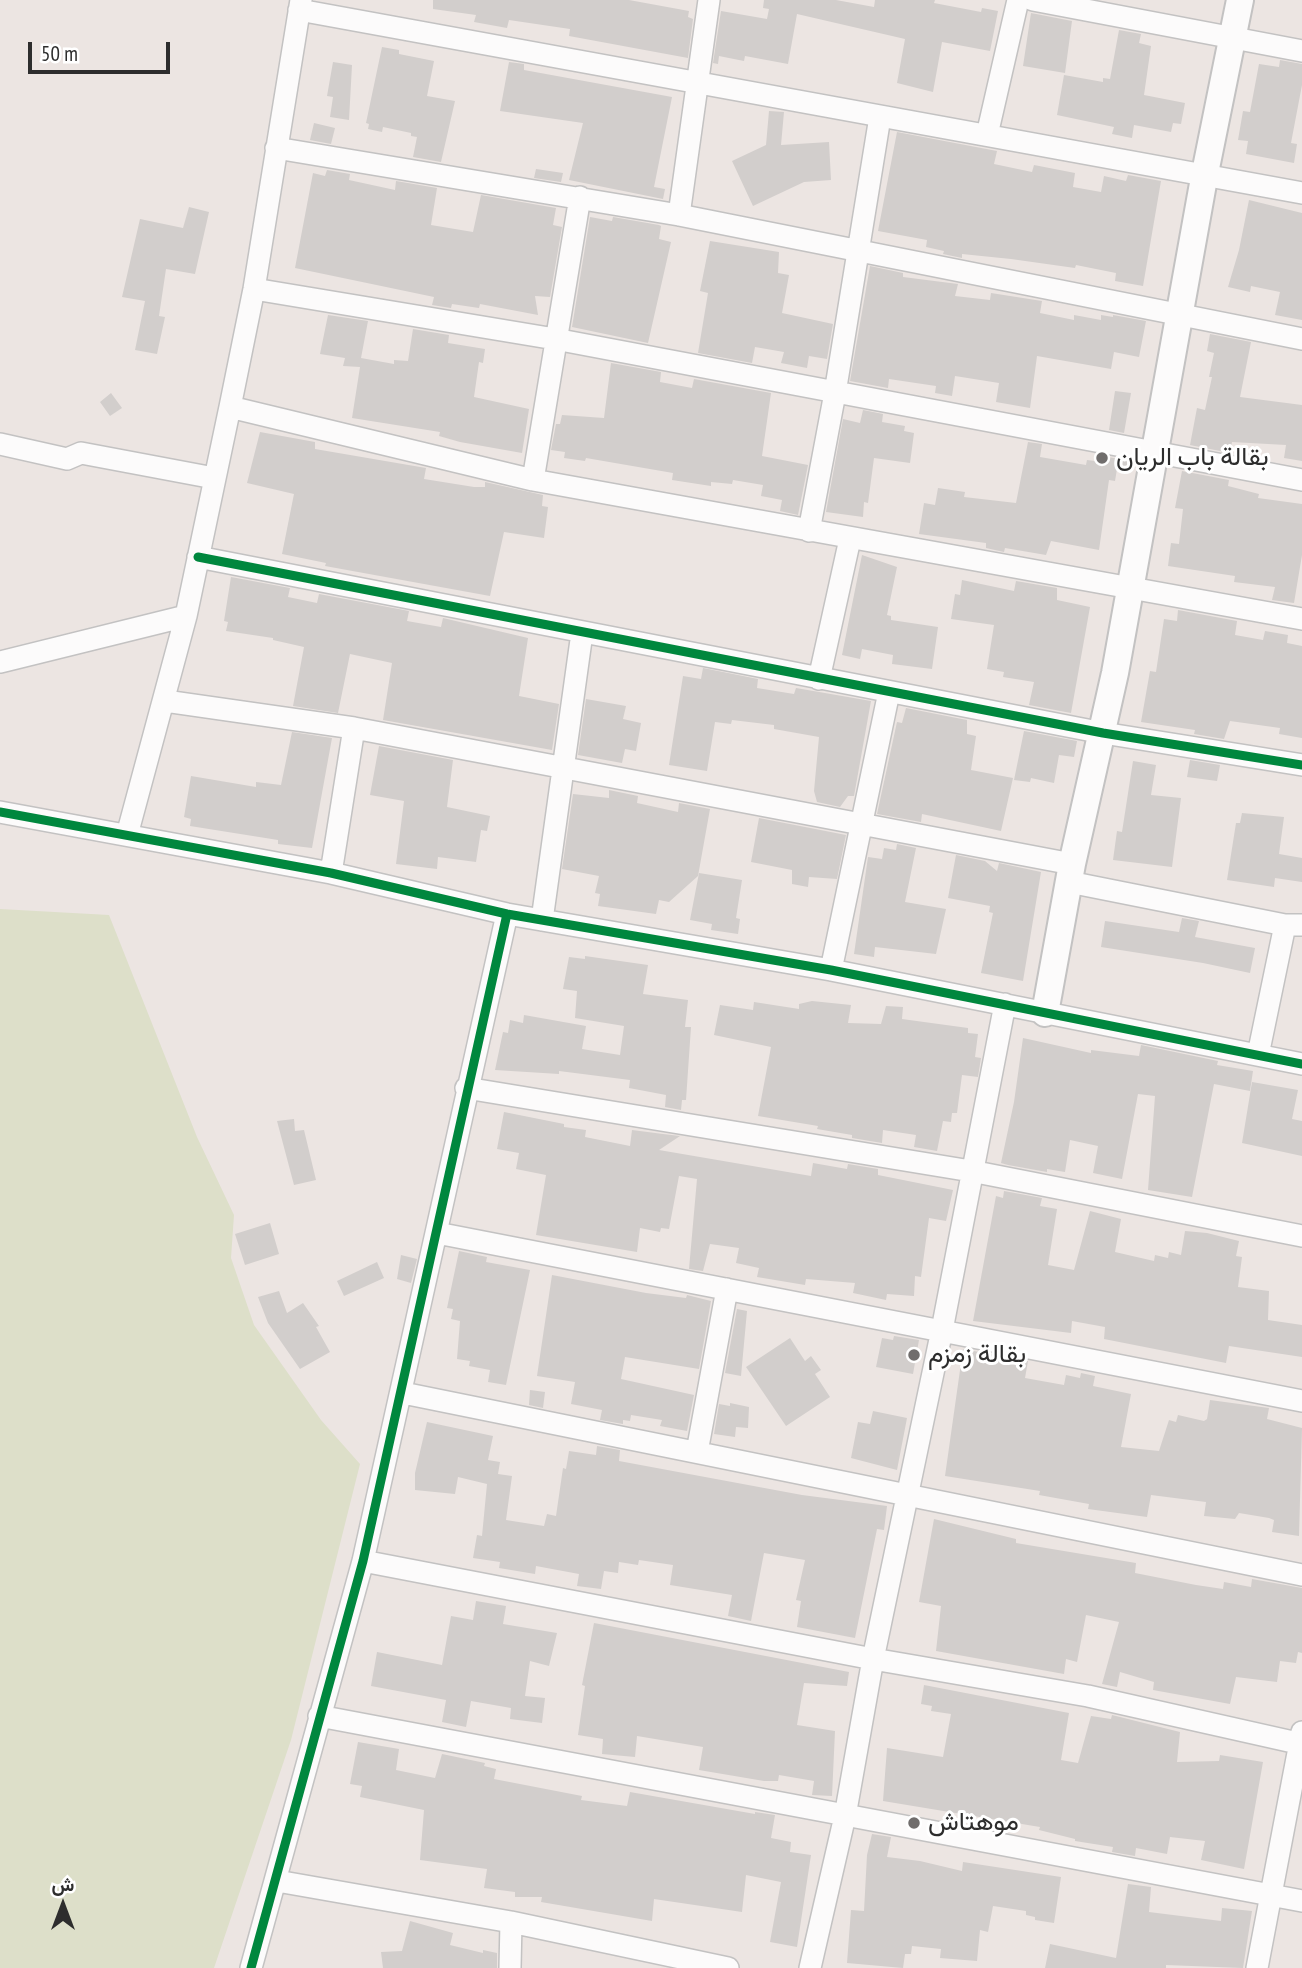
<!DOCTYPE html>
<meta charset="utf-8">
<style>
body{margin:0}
#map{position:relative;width:1302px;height:1968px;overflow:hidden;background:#ece5e2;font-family:"PT Sans Narrow",Vazirmatn,sans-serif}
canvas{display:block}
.north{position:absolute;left:28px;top:1870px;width:70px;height:70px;-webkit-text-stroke:5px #fff;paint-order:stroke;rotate:0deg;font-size:19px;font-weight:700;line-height:28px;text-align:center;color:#2d2d2d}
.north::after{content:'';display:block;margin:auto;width:24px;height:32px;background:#2d2d2d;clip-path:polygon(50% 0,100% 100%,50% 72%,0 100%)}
.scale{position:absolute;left:28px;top:42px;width:142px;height:32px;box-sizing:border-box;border:4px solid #2d2d2d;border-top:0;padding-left:9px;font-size:21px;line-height:24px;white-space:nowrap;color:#2d2d2d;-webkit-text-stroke:5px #fff;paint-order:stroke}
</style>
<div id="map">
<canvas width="1302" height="1968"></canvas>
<div class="north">ش</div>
<div class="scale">50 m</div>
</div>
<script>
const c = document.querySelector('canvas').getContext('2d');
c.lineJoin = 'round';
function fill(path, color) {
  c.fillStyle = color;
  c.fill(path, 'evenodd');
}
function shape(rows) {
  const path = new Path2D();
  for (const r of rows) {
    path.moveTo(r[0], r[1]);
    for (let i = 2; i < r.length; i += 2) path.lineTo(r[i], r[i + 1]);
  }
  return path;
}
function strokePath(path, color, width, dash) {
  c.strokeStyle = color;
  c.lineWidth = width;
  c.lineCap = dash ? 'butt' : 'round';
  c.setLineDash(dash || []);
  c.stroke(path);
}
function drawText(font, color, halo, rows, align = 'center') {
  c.font = font + ' "PT Sans Narrow",Vazirmatn,sans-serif';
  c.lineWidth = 6;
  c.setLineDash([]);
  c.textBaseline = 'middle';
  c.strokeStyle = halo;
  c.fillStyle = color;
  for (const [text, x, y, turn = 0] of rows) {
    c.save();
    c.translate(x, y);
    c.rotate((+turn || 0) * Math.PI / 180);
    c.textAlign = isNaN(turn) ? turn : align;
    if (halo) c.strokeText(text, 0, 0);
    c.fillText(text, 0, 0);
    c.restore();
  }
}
fill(shape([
 [0,909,109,915,197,1137,234,1215,231,1258,254,1325,321,1420,360,1464,291,1740,214,1968,0,1968]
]), '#dddfc9');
fill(shape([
 [433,0,629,0,689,11,688,17,693,19,688,58,569,36,570,29,509,20,507,28,474,22,476,15,433,9],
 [764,0,836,0,874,7,875,0,935,0,934,3,981,12,982,8,998,11,990,51,942,42,933,92,897,83,905,39,797,14,788,64,745,56,744,61,719,56,718,64,713,63,721,11,767,19,769,9,763,8],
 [1031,13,1072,21,1065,73,1023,66],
 [1119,30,1141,34,1139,43,1151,46,1144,95,1185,103,1181,124,1173,123,1171,132,1134,125,1132,138,1112,134,1114,127,1057,115,1064,75,1103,82,1103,78,1110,79],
 [382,47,399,50,399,54,434,61,427,96,455,101,441,162,413,157,417,137,411,136,411,133,383,127,382,132,368,129,369,124,366,123],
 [1280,60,1302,64,1302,85,1291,143,1297,144,1294,163,1246,154,1248,141,1238,140,1243,111,1250,112,1259,64,1279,67],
 [333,62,352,65,349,120,330,117,333,97,327,96],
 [509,62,524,64,524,70,672,97,654,187,665,189,663,199,569,180,583,123,500,111],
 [769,111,784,112,781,145,829,142,831,180,804,182,753,206,732,161,766,145],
 [314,123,335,128,331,144,310,140],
 [897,132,997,151,994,164,1032,172,1034,165,1075,173,1073,187,1101,192,1104,176,1126,181,1128,175,1161,181,1143,286,1115,281,1116,273,1076,265,1075,268,1011,259,962,254,962,258,943,254,944,251,926,247,927,240,878,231],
 [536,169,563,173,561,182,534,178],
 [327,170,350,174,349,180,395,190,396,181,437,188,431,225,473,232,481,195,556,208,553,225,562,227,550,297,535,296,538,315,480,304,479,308,452,304,451,308,432,305,434,297,295,268,313,173,325,176],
 [1249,200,1302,213,1302,320,1275,315,1280,292,1251,286,1250,292,1228,287,1239,250],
 [189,207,209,212,195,274,166,269,159,316,165,317,157,354,135,350,145,301,122,297,140,219,183,228],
 [590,217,612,221,613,217,659,225,661,226,659,239,671,242,648,343,572,327],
 [710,241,779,252,778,273,789,275,782,313,833,324,827,359,809,356,807,368,781,363,784,352,755,347,752,363,698,353,708,293,700,291],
 [870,266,903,273,903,277,958,284,955,296,990,300,991,293,1042,301,1040,313,1074,320,1074,315,1101,320,1101,315,1113,317,1113,315,1146,321,1139,357,1114,352,1111,369,1037,356,1030,408,996,402,999,383,955,376,952,396,935,393,936,386,889,379,888,388,850,381],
 [328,315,368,321,361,358,394,364,394,360,408,361,413,329,449,335,448,343,485,349,483,363,479,362,474,397,529,409,522,453,460,442,439,436,440,432,352,418,360,367,343,366,345,358,320,354],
 [1210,334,1251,342,1240,397,1302,405,1302,461,1284,458,1286,445,1232,442,1230,453,1190,445,1197,408,1205,410,1212,377,1209,377,1214,353,1207,351],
 [611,363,661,372,660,382,692,388,694,379,771,393,762,456,808,465,798,515,780,511,782,500,761,496,763,485,733,480,732,484,711,482,711,486,672,480,673,473,586,458,585,461,564,458,565,452,551,450,556,424,560,424,562,415,604,418],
 [1115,391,1131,393,1124,433,1109,430],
 [111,393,122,408,110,416,100,402],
 [863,410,883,414,882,422,905,426,904,431,914,433,910,463,874,458,868,503,864,502,863,517,826,512,843,419,860,423],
 [260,432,315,442,315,449,426,468,424,479,474,487,485,487,485,482,543,495,542,506,548,507,544,538,504,532,490,596,325,566,326,563,282,554,294,494,247,483],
 [1028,442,1042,444,1040,457,1086,465,1087,460,1102,462,1103,456,1129,461,1127,471,1117,469,1115,481,1109,480,1099,550,1051,541,1046,555,1005,548,1004,552,986,548,986,543,919,534,924,503,935,505,938,488,965,492,964,497,1016,503],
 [1182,471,1229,480,1228,486,1259,494,1258,498,1302,504,1302,555,1294,603,1272,600,1275,587,1234,582,1235,576,1168,566,1171,543,1179,544,1183,509,1175,508],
 [862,555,897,567,887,615,891,616,891,620,938,627,932,669,892,664,893,655,862,649,860,659,842,655],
 [231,577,290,588,288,597,317,603,319,594,409,611,407,621,441,627,443,618,528,638,519,696,559,704,552,750,383,720,392,663,350,654,338,713,293,706,304,647,273,640,273,638,226,631,228,622,224,621],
 [962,580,1014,591,1016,581,1057,588,1057,600,1090,607,1071,713,1029,705,1034,682,1003,677,1004,672,987,669,994,625,951,619,955,594,960,595],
 [1178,610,1237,621,1235,635,1263,640,1265,631,1288,635,1287,643,1302,646,1302,738,1279,734,1280,728,1230,721,1224,739,1194,734,1195,730,1141,722,1150,671,1156,672,1164,619,1177,621],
 [703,668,758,679,757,688,794,694,796,688,871,701,854,796,848,796,840,807,817,802,814,791,819,737,774,729,774,725,732,720,731,724,715,722,707,771,669,765,683,676,701,679],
 [586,699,626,706,623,719,641,723,636,751,625,749,622,763,578,755],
 [906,708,967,720,967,734,976,736,971,770,1013,778,1001,831,922,814,921,822,877,814,897,722,902,723],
 [1024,731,1077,741,1074,757,1059,755,1054,783,1031,778,1030,782,1014,780],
 [292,732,332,738,312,848,278,844,278,840,190,826,191,819,184,817,191,776,256,787,256,782,281,785],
 [379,746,453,760,447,807,490,816,487,831,481,830,476,862,438,857,437,869,396,864,404,801,370,795],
 [1190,760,1220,765,1217,781,1187,777],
 [1133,761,1156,765,1151,795,1181,798,1172,867,1113,860,1117,831,1122,832],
 [609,790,638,796,637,803,678,812,679,803,710,809,698,876,669,902,659,900,656,914,598,906,600,894,595,893,599,876,562,869,573,794,609,798],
 [1242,813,1284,817,1279,854,1302,858,1302,882,1275,878,1274,887,1227,880,1236,823,1240,823],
 [759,818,846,835,837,879,809,877,808,887,792,884,792,870,751,862],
 [897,844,916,848,905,902,946,909,936,954,875,947,874,957,854,954,868,857,882,859,884,848,896,850],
 [956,855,985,861,997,871,999,863,1041,872,1023,981,981,973,993,913,989,912,990,906,948,898],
 [699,873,742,880,736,918,740,919,738,934,711,930,712,924,690,920],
 [1182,918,1199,921,1195,937,1255,948,1250,973,1203,963,1101,947,1105,921,1179,932],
 [585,956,648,965,643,994,688,1000,685,1027,691,1027,686,1100,682,1100,681,1110,665,1107,666,1095,629,1088,630,1080,559,1071,559,1074,495,1070,503,1032,508,1033,510,1020,523,1023,524,1015,586,1026,582,1049,620,1055,624,1026,575,1018,577,991,563,989,569,957,585,959],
 [812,1001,851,1005,848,1023,881,1024,886,1006,903,1007,902,1019,968,1028,968,1033,978,1034,975,1057,981,1058,978,1077,962,1075,957,1113,952,1113,951,1122,943,1121,937,1151,914,1147,916,1135,883,1130,882,1143,852,1138,852,1135,817,1129,818,1126,758,1116,771,1047,714,1035,720,1005,753,1010,754,1002,799,1009,799,1004],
 [1023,1038,1091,1053,1091,1050,1139,1056,1141,1045,1218,1061,1217,1065,1253,1071,1250,1091,1214,1084,1192,1197,1148,1190,1155,1096,1138,1094,1122,1179,1093,1173,1098,1146,1070,1140,1065,1172,1047,1169,1047,1172,1008,1165,1001,1163,1014,1102],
 [1252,1082,1298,1090,1292,1119,1302,1121,1302,1156,1242,1143],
 [504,1112,564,1124,564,1127,586,1130,585,1137,630,1146,632,1130,663,1134,680,1136,659,1150,811,1176,813,1163,847,1169,848,1164,878,1169,878,1175,953,1190,946,1221,929,1218,921,1277,915,1276,914,1296,887,1294,886,1300,853,1293,855,1283,806,1279,805,1285,757,1277,759,1268,736,1263,739,1248,710,1244,703,1271,689,1269,697,1179,679,1176,669,1229,661,1228,660,1232,640,1228,637,1252,536,1235,546,1175,516,1169,519,1153,497,1149],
 [294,1119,295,1131,304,1130,316,1180,294,1185,277,1121],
 [1004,1191,1042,1198,1040,1206,1057,1209,1048,1265,1074,1270,1090,1211,1121,1219,1115,1252,1154,1261,1155,1255,1168,1258,1169,1252,1181,1255,1185,1231,1207,1233,1239,1241,1236,1256,1242,1257,1238,1287,1269,1291,1268,1320,1302,1325,1302,1357,1229,1346,1226,1363,1104,1339,1105,1327,1072,1321,1071,1333,973,1321,996,1196,1003,1198],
 [270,1223,279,1254,245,1265,235,1234],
 [459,1251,487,1257,486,1262,530,1270,506,1385,488,1382,490,1370,469,1366,470,1361,457,1359,460,1321,451,1319,453,1309,447,1308],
 [401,1255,417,1259,411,1283,397,1279],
 [377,1262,384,1278,344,1296,337,1281],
 [552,1275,646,1293,686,1298,687,1295,711,1301,699,1369,625,1357,621,1379,694,1395,687,1431,660,1426,662,1420,631,1415,630,1421,623,1420,623,1424,600,1420,602,1410,571,1404,575,1382,537,1376],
 [279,1291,287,1313,303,1303,319,1326,316,1327,330,1352,300,1369,268,1323,258,1297],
 [737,1309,747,1311,741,1376,725,1373],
 [894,1336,919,1340,913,1374,876,1367,882,1338,893,1340],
 [790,1338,805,1361,811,1356,821,1370,815,1374,830,1397,786,1426,746,1367],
 [963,1349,1028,1361,1025,1378,1064,1385,1066,1375,1080,1378,1081,1373,1095,1376,1093,1386,1131,1394,1121,1447,1159,1451,1169,1420,1176,1422,1178,1415,1204,1421,1207,1419,1210,1400,1269,1408,1267,1419,1302,1428,1299,1536,1272,1532,1274,1520,1269,1518,1239,1513,1235,1519,1204,1516,1206,1502,1151,1495,1147,1517,1088,1509,1089,1504,1039,1495,1040,1491,945,1476],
 [530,1390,545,1392,543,1408,529,1405],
 [730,1403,749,1407,748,1428,736,1427,735,1437,714,1434,719,1404,730,1406],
 [873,1411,907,1418,897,1470,851,1458,858,1422,870,1424],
 [427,1422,493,1436,488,1460,500,1462,498,1474,512,1476,506,1520,544,1526,547,1514,556,1516,563,1468,566,1469,569,1451,596,1455,597,1446,620,1450,619,1461,802,1495,887,1506,884,1530,877,1529,855,1638,797,1627,801,1601,796,1600,805,1560,764,1553,751,1621,728,1616,732,1595,670,1585,673,1565,639,1560,638,1565,619,1562,618,1573,604,1571,601,1589,577,1586,579,1574,536,1566,535,1574,499,1568,500,1562,473,1558,477,1535,482,1536,487,1484,458,1477,455,1494,415,1490,415,1473],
 [934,1519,1016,1539,1016,1543,1136,1563,1135,1573,1196,1585,1223,1589,1224,1582,1251,1587,1252,1579,1302,1588,1302,1653,1298,1652,1296,1663,1280,1661,1277,1682,1236,1677,1230,1704,1153,1690,1154,1682,1120,1672,1117,1687,1102,1684,1119,1622,1086,1615,1077,1662,1066,1659,1064,1674,936,1651,941,1606,919,1602],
 [476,1601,506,1606,503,1624,557,1633,549,1666,530,1661,525,1696,545,1698,542,1723,510,1719,511,1708,471,1701,466,1727,442,1722,446,1700,371,1686,377,1652,442,1665,451,1616,473,1620],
 [594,1623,849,1672,847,1686,804,1683,797,1725,835,1731,832,1796,812,1795,814,1781,779,1775,778,1781,764,1781,699,1770,703,1747,637,1736,635,1757,602,1754,603,1739,578,1735,585,1686,582,1685],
 [924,1685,1069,1713,1061,1760,1078,1763,1091,1716,1111,1719,1112,1715,1180,1732,1177,1762,1219,1761,1220,1755,1263,1762,1244,1869,1201,1860,1205,1841,1170,1837,1167,1854,1136,1848,1135,1856,1112,1852,1113,1847,1075,1841,1075,1839,1039,1830,1040,1827,883,1801,887,1748,943,1757,951,1714,931,1711,932,1706,921,1704],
 [358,1742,399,1749,396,1770,435,1778,442,1754,485,1763,484,1766,496,1769,494,1779,582,1796,581,1800,627,1806,630,1792,755,1814,755,1812,775,1815,771,1838,791,1842,790,1852,811,1855,797,1947,770,1942,781,1882,746,1875,742,1912,654,1899,652,1921,541,1902,542,1897,515,1897,515,1892,484,1888,487,1869,420,1860,424,1810,360,1797,362,1786,350,1784],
 [872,1834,891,1837,887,1857,920,1861,962,1871,963,1862,1061,1877,1054,1923,1035,1920,1035,1917,1026,1915,1026,1911,993,1906,988,1932,980,1930,977,1961,940,1958,941,1949,912,1946,911,1954,905,1954,903,1968,847,1963,851,1910,864,1911,867,1855],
 [1128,1884,1151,1887,1149,1912,1221,1921,1222,1908,1252,1911,1243,1968,1166,1965,1166,1968,1045,1968,1050,1944,1116,1958],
 [410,1921,453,1933,450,1945,483,1953,483,1950,497,1953,497,1968,383,1968,381,1952,402,1951]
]), '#d2cecc');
const minor = shape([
 [1033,0,1302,51],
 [299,10,1302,193],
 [987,135,1018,0],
 [276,148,679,215,1302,339],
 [679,215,709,0],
 [254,289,555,339,1302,480],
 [230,407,533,480,1302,619],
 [0,444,67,459,81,453,214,478],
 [533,480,580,197],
 [809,531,835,393,880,117],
 [198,557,1103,733,1302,765],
 [0,662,186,616],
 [819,679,850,539],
 [165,701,354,728,1072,864],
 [0,812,331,873,507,914,831,970,1302,1064],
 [127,835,186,616,230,407,254,289,301,0],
 [331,873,354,728],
 [1069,882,1285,925,1302,925],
 [542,920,582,633],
 [831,970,889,692],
 [1258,1055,1285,925],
 [466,1088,971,1171,1302,1236],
 [437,1233,1302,1401],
 [403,1393,1302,1575],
 [697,1452,727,1289],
 [363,1561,873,1659,1088,1696,1302,1744],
 [319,1716,1302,1901],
 [277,1881,511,1922,728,1968],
 [251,1968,363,1561,507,914],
 [510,1968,511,1922],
 [810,1968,845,1816,873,1659,942,1330,1005,1004],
 [1257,1968,1302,1732]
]);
const tertiary = shape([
 [1045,1013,1072,864,1115,673,1204,178,1240,0]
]);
strokePath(minor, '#c3c2c2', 24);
strokePath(tertiary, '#c3c2c2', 30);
strokePath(minor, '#fcfbfb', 21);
strokePath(tertiary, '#fcfbfb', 26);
strokePath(shape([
 [198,557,1103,733,1302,765],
 [0,812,331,873,507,914,831,970,1302,1064],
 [251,1968,363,1561,507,914]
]), '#00873e', 9);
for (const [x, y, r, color] of [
 [1102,458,7,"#706d6c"],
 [914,1355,7,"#706d6c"],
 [914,1823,7,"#706d6c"]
]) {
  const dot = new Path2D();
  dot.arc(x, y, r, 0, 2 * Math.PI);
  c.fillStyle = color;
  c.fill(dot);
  strokePath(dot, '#fff', 2.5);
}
drawText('26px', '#2d2d2d', '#fff', [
 ["بقالة باب الريان",1116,458],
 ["بقالة زمزم",928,1355],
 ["موهتاش",928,1823]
], 'left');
</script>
